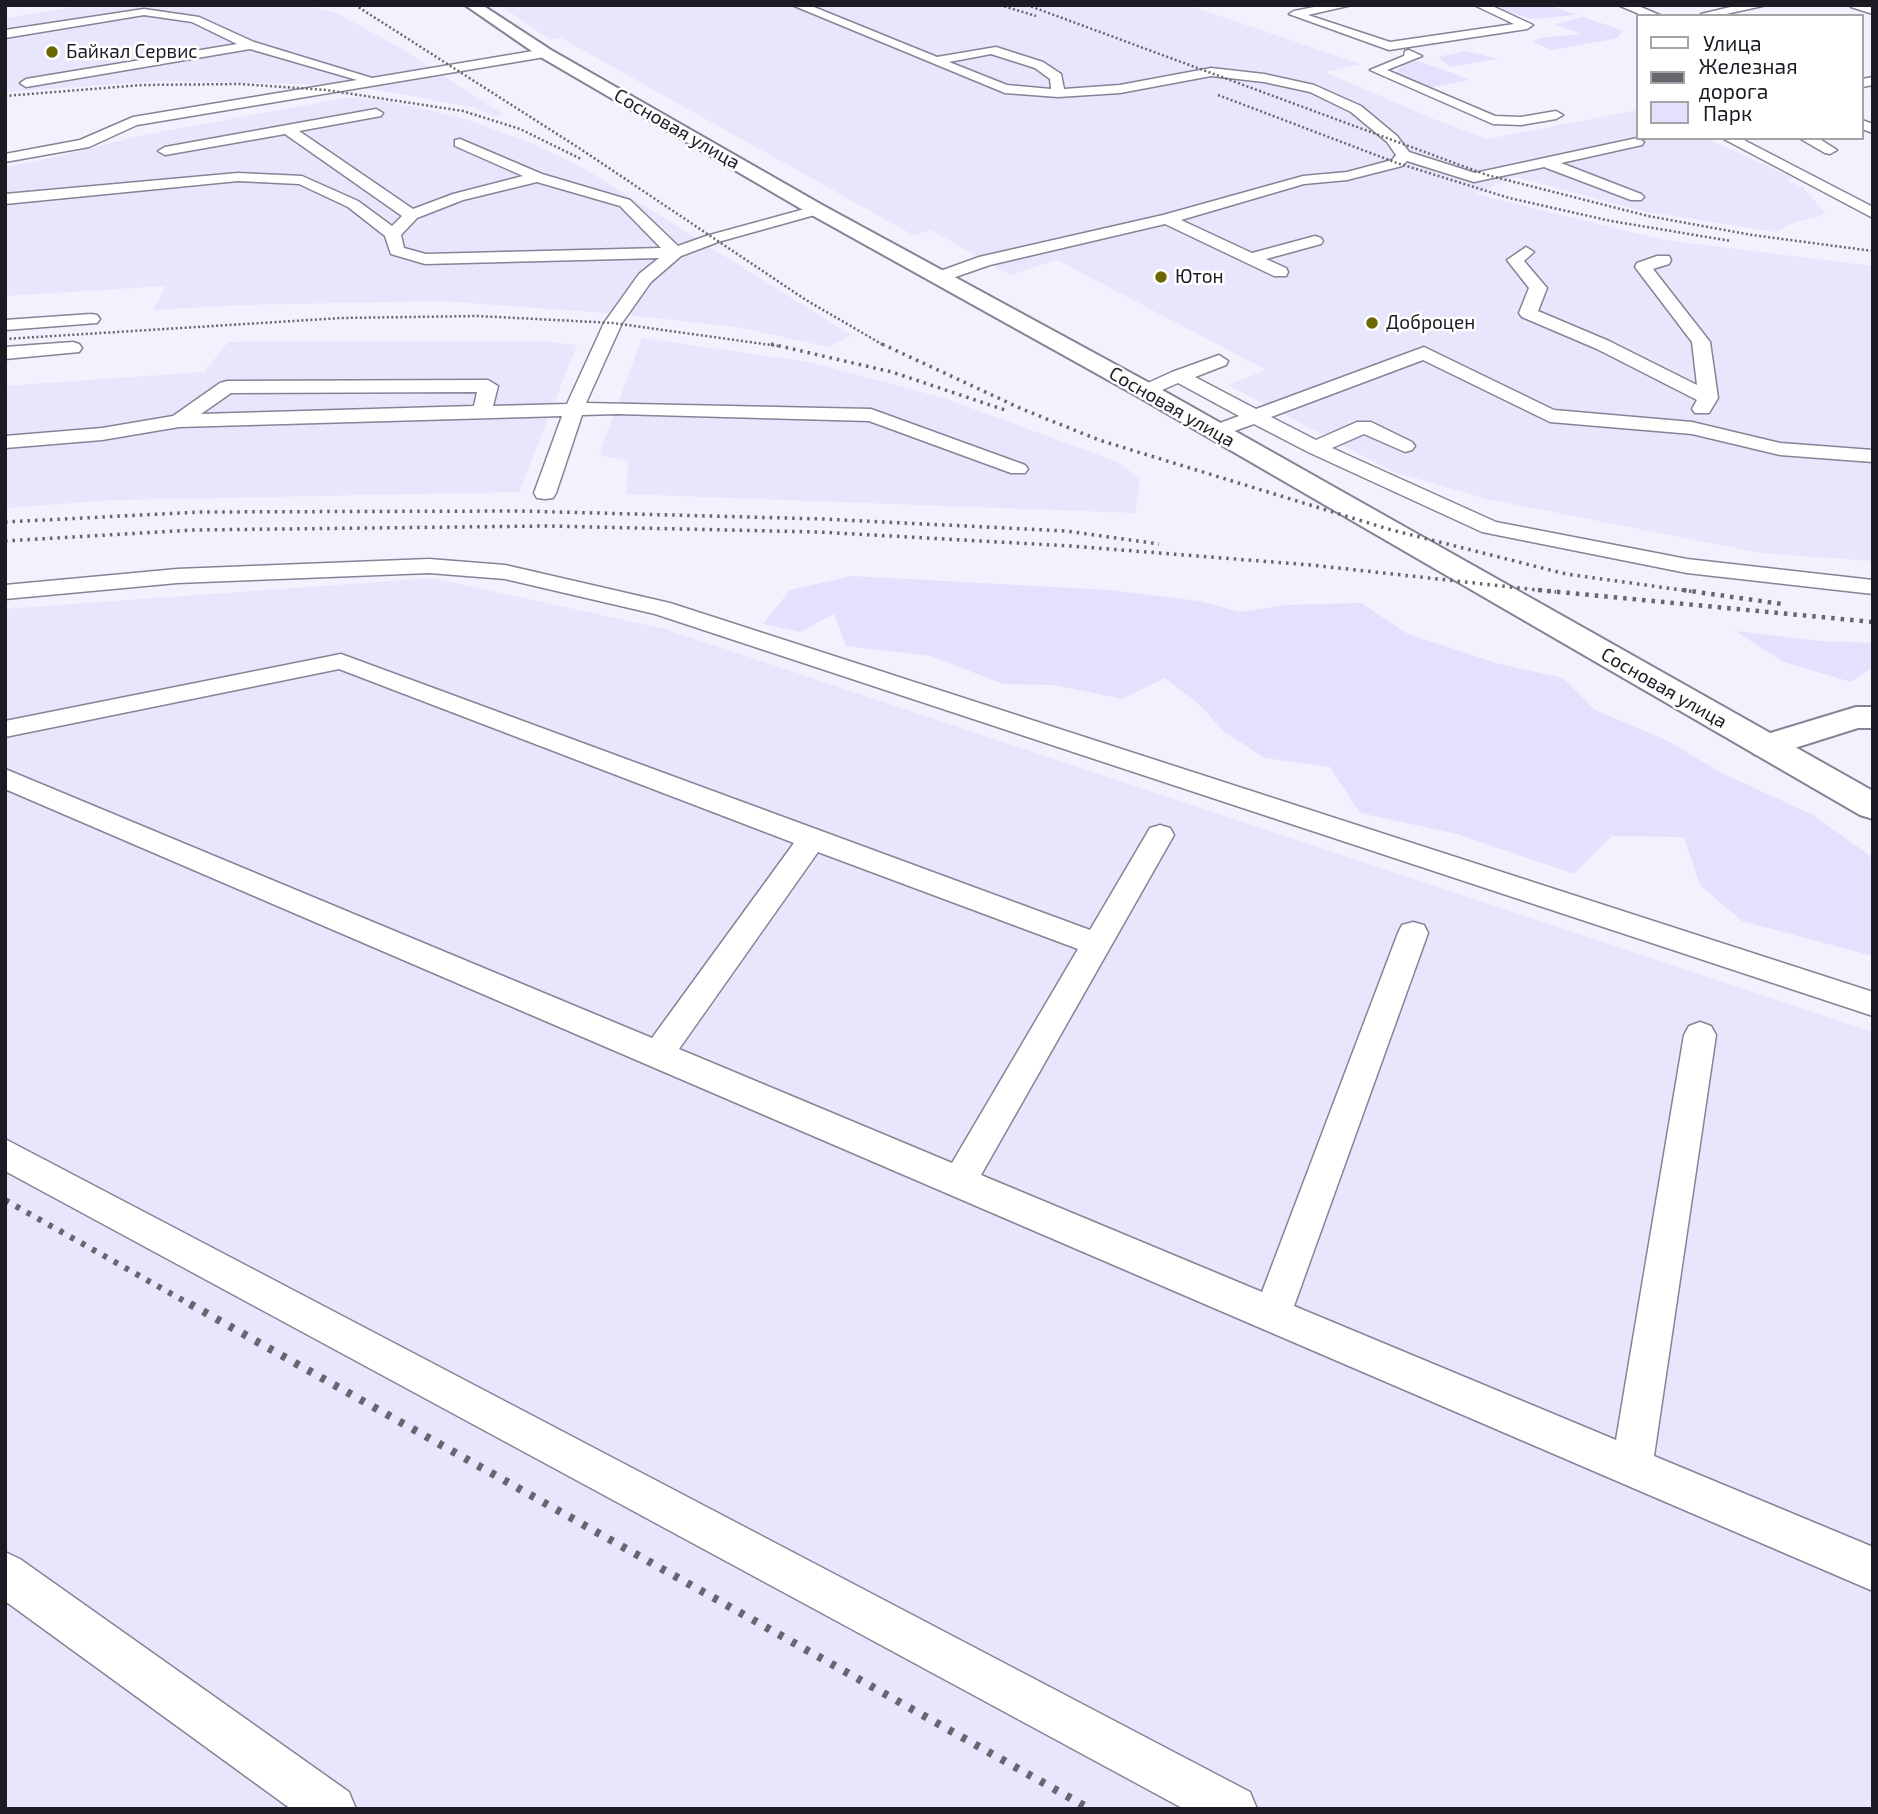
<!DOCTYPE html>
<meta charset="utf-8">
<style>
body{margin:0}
#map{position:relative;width:1878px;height:1814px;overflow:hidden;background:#f2f1fd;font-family:"Exo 2",sans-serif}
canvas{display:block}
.frame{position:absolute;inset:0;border:7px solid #1c1b23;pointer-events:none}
.legend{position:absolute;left:1636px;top:14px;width:228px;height:126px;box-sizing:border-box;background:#fff;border:2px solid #a4a4a7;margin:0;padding:9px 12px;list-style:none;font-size:21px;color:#1c1b23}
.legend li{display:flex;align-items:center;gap:14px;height:35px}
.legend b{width:35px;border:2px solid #a4a4a7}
</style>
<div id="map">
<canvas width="1878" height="1814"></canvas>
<div class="frame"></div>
<ul class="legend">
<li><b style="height:9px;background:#fff"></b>Улица</li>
<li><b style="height:9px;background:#67666f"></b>Железная дорога</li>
<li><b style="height:19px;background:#e3e1fe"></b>Парк</li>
</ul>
</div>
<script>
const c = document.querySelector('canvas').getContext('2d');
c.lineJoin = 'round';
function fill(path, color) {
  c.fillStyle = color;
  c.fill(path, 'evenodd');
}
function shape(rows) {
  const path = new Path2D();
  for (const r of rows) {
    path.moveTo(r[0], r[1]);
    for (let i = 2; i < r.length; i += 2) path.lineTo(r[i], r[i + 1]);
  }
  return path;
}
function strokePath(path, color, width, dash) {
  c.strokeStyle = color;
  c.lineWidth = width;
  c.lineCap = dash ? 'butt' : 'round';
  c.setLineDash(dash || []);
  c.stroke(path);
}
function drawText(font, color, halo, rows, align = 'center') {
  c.font = font + ' "Exo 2",sans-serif';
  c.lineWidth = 5;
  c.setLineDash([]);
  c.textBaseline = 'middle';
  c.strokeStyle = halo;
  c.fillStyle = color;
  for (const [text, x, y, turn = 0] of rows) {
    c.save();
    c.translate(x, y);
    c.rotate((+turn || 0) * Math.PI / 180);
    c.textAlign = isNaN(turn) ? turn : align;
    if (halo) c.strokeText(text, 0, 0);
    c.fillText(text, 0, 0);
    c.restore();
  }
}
fill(shape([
 [87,5,305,5,336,13,399,47,503,114,494,116,475,108,378,90,306,84,161,81,5,92,5,18],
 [499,5,1187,5,1361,64,1325,72,1434,119,1487,139,1638,110,1638,138,1705,138,1794,178,1786,180,1804,188,1826,214,1793,223,1776,232,1647,212,1516,177,1475,194,1664,240,1873,266,1873,561,1761,553,1487,499,1394,472,1228,385,1266,370,1057,260,1010,275,931,230,913,235,561,38,551,40],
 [345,98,368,98,421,108,465,119,534,144,585,169,851,335,829,347,737,327,619,314,442,301,239,305,153,310,166,286,5,296,5,167,65,155,138,136],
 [642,338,809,362,944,398,1118,462,1140,479,1135,513,626,494,628,461,599,455],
 [541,341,577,345,519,492,115,500,5,508,5,386,204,372,228,342],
 [432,578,665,629,1873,1032,1873,1809,5,1809,5,609]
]), '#e8e6fc');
fill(shape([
 [1501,5,1550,5,1577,15,1531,19,1500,9],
 [1583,17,1622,30,1618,38,1552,50,1533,42,1539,38,1581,34,1555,24],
 [1466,51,1498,59,1450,67,1438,57],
 [1417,61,1442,69,1469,80,1428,88,1396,73,1402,65],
 [852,576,1110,590,1199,601,1241,612,1285,605,1361,603,1408,634,1499,664,1563,678,1595,710,1664,739,1722,773,1813,815,1866,853,1873,859,1873,956,1742,921,1700,885,1684,837,1612,836,1574,874,1457,834,1360,813,1330,767,1265,758,1223,731,1198,703,1165,678,1122,699,1055,685,1003,684,931,656,846,646,834,614,800,632,763,624,790,590],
 [1735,631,1819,641,1873,643,1873,667,1851,682,1784,662]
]), '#e3e1fe');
const service = shape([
 [792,5,809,5,937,57,996,47,1043,62,1061,74,1064,89,1120,85,1211,68,1264,74,1314,85,1361,106,1397,136,1409,152,1475,173,1637,138,1644,142,1642,145,1561,163,1641,194,1644,197,1641,200,1631,200,1544,167,1474,182,1407,161,1402,166,1347,180,1304,184,1181,220,1252,253,1315,236,1321,238,1323,241,1321,244,1266,259,1286,268,1288,272,1286,276,1274,276,1165,224,990,265,938,283,930,278,932,274,979,257,1163,215,1303,176,1347,172,1392,160,1396,155,1387,142,1351,112,1310,92,1264,82,1211,76,1120,93,1058,97,1005,93,792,5],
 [991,54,1035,68,1050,79,1051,89,1007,85,949,62,991,54],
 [1324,5,1352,5,1308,15,1390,42,1514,24,1474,5,1490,5,1533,25,1527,29,1389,50,1289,14,1294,11,1324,5],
 [1618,5,1636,5,1662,16,1644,16,1618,5],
 [1739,5,1767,5,1717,16,1701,14,1739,5],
 [1849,5,1873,7,1873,14,1851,7,1849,5],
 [144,9,199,17,254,42,372,78,545,49,551,53,545,57,137,125,89,147,5,162,5,154,80,140,133,117,357,80,250,49,26,87,20,83,26,79,237,44,192,22,144,15,5,38,5,30,144,9],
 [1409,50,1422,56,1387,70,1495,116,1521,117,1556,111,1563,115,1556,119,1521,125,1493,124,1370,70,1404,56,1405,51,1409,50],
 [1873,77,1873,85,1862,87,1862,79,1873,77],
 [376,109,383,113,381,116,299,131,413,209,453,194,523,176,455,146,455,140,460,139,542,174,630,200,678,246,706,236,812,207,822,207,825,210,822,213,718,242,681,256,651,282,622,323,586,403,871,409,1025,465,1028,469,1025,473,1011,473,869,421,617,414,582,415,556,493,553,498,545,499,537,498,534,493,562,416,179,427,102,440,5,448,5,436,102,428,173,416,220,383,227,381,488,380,498,386,493,406,567,404,604,323,639,274,659,258,425,264,391,254,385,236,348,207,299,184,238,181,5,204,5,194,238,173,302,176,358,201,392,226,402,216,285,134,165,155,158,151,165,147,376,109],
 [537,182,620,206,661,248,426,254,404,248,401,235,417,218,463,200,537,182],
 [477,392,474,406,201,414,231,393,477,392],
 [1862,120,1873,124,1873,133,1862,129,1862,120],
 [1722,138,1740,138,1873,207,1873,218,1722,138],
 [1799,138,1818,138,1837,150,1830,154,1825,153,1799,138],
 [1526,247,1534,252,1524,261,1547,288,1538,311,1609,341,1697,385,1692,342,1635,267,1637,263,1657,256,1669,256,1671,260,1669,264,1653,269,1710,342,1718,398,1709,413,1695,413,1692,409,1697,400,1597,349,1522,317,1519,313,1529,288,1507,260,1526,247],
 [91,314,97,315,100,319,97,323,5,330,5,320,91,314],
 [73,342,79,344,82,348,79,352,5,359,5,347,73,342],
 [1424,347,1554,410,1692,422,1780,443,1873,450,1873,462,1780,455,1692,434,1550,422,1423,360,1271,417,1316,440,1357,422,1371,422,1412,442,1415,446,1412,450,1405,452,1364,434,1332,448,1496,522,1687,559,1873,580,1873,594,1687,573,1482,532,1308,452,1254,424,1223,435,1209,435,1206,431,1209,427,1239,416,1178,383,1146,397,1136,391,1139,387,1172,372,1219,355,1228,361,1226,365,1195,377,1256,409,1424,347],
 [429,559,505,565,670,603,1873,992,1873,1016,655,614,505,579,429,573,177,583,5,599,5,585,177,569,429,559],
 [341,654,1090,930,1150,828,1160,825,1170,828,1174,835,981,1175,1262,1292,1398,933,1402,925,1413,922,1424,925,1428,933,1294,1306,1616,1440,1684,1035,1689,1026,1700,1022,1711,1026,1716,1035,1654,1456,1873,1547,1873,1591,5,789,5,769,652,1038,794,843,339,669,5,737,5,721,341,654],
 [818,852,1078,949,952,1163,679,1049,818,852],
 [5,1139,1250,1792,1257,1809,1184,1809,5,1171,5,1139],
 [5,1552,20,1559,349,1792,356,1809,291,1809,5,1601,5,1552]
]);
const minor = shape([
 [1856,707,1873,707,1873,728,1858,728,1766,757,1754,754,1749,746,1754,738,1856,707]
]);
const primary = shape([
 [465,5,482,5,551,50,824,206,1155,386,1873,791,1873,819,1860,815,1137,396,810,214,539,56,465,5]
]);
strokePath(service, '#858396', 3);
strokePath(minor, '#858396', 4);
strokePath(primary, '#858396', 4);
fill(service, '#fff');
fill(minor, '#fff');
fill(primary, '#fff');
strokePath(shape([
 [355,5,579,148,806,300,885,346],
 [1000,5,1036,16],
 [1027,5,1487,175,1648,216,1752,235,1873,251],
 [1218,95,1397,163,1509,198,1611,221,1731,241],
 [5,96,142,85,240,84,326,90,463,111,520,129,581,159],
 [5,339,341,318,478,316,613,323,778,346]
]), '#67666f', 2.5, [2, 2.5]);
strokePath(shape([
 [771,344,892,372,1005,410],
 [882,344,1022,409,1099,440,1388,529,1566,574,1696,592],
 [5,522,200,512,519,511,823,519,1066,531,1159,544],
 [5,541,193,530,547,526,819,532,1071,546,1311,565,1556,592]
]), '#67666f', 3.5, [2.5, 5]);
strokePath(shape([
 [1538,590,1873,622],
 [1683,590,1782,604]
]), '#67666f', 4.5, [3.5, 6]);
strokePath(shape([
 [5,1200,193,1306]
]), '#67666f', 6, [4.5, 8]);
strokePath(shape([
 [190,1304,1090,1809]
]), '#67666f', 8, [5, 10]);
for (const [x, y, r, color] of [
 [52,52,7,"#6c6700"],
 [1161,277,7,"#6c6700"],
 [1372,323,7,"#6c6700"]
]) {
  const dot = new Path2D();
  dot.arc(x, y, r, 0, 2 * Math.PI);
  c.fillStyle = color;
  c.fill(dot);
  strokePath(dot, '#fff', 2.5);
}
drawText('19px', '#1c1b23', '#fff', [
 ["Байкал Сервис",66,52],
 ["Ютон",1175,277],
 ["Доброцен",1386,323]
], 'left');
drawText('19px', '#1c1b23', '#fff', [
 ["Сосновая улица",677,129,30],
 ["Сосновая улица",1172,407,30],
 ["Сосновая улица",1664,688,30]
]);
</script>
